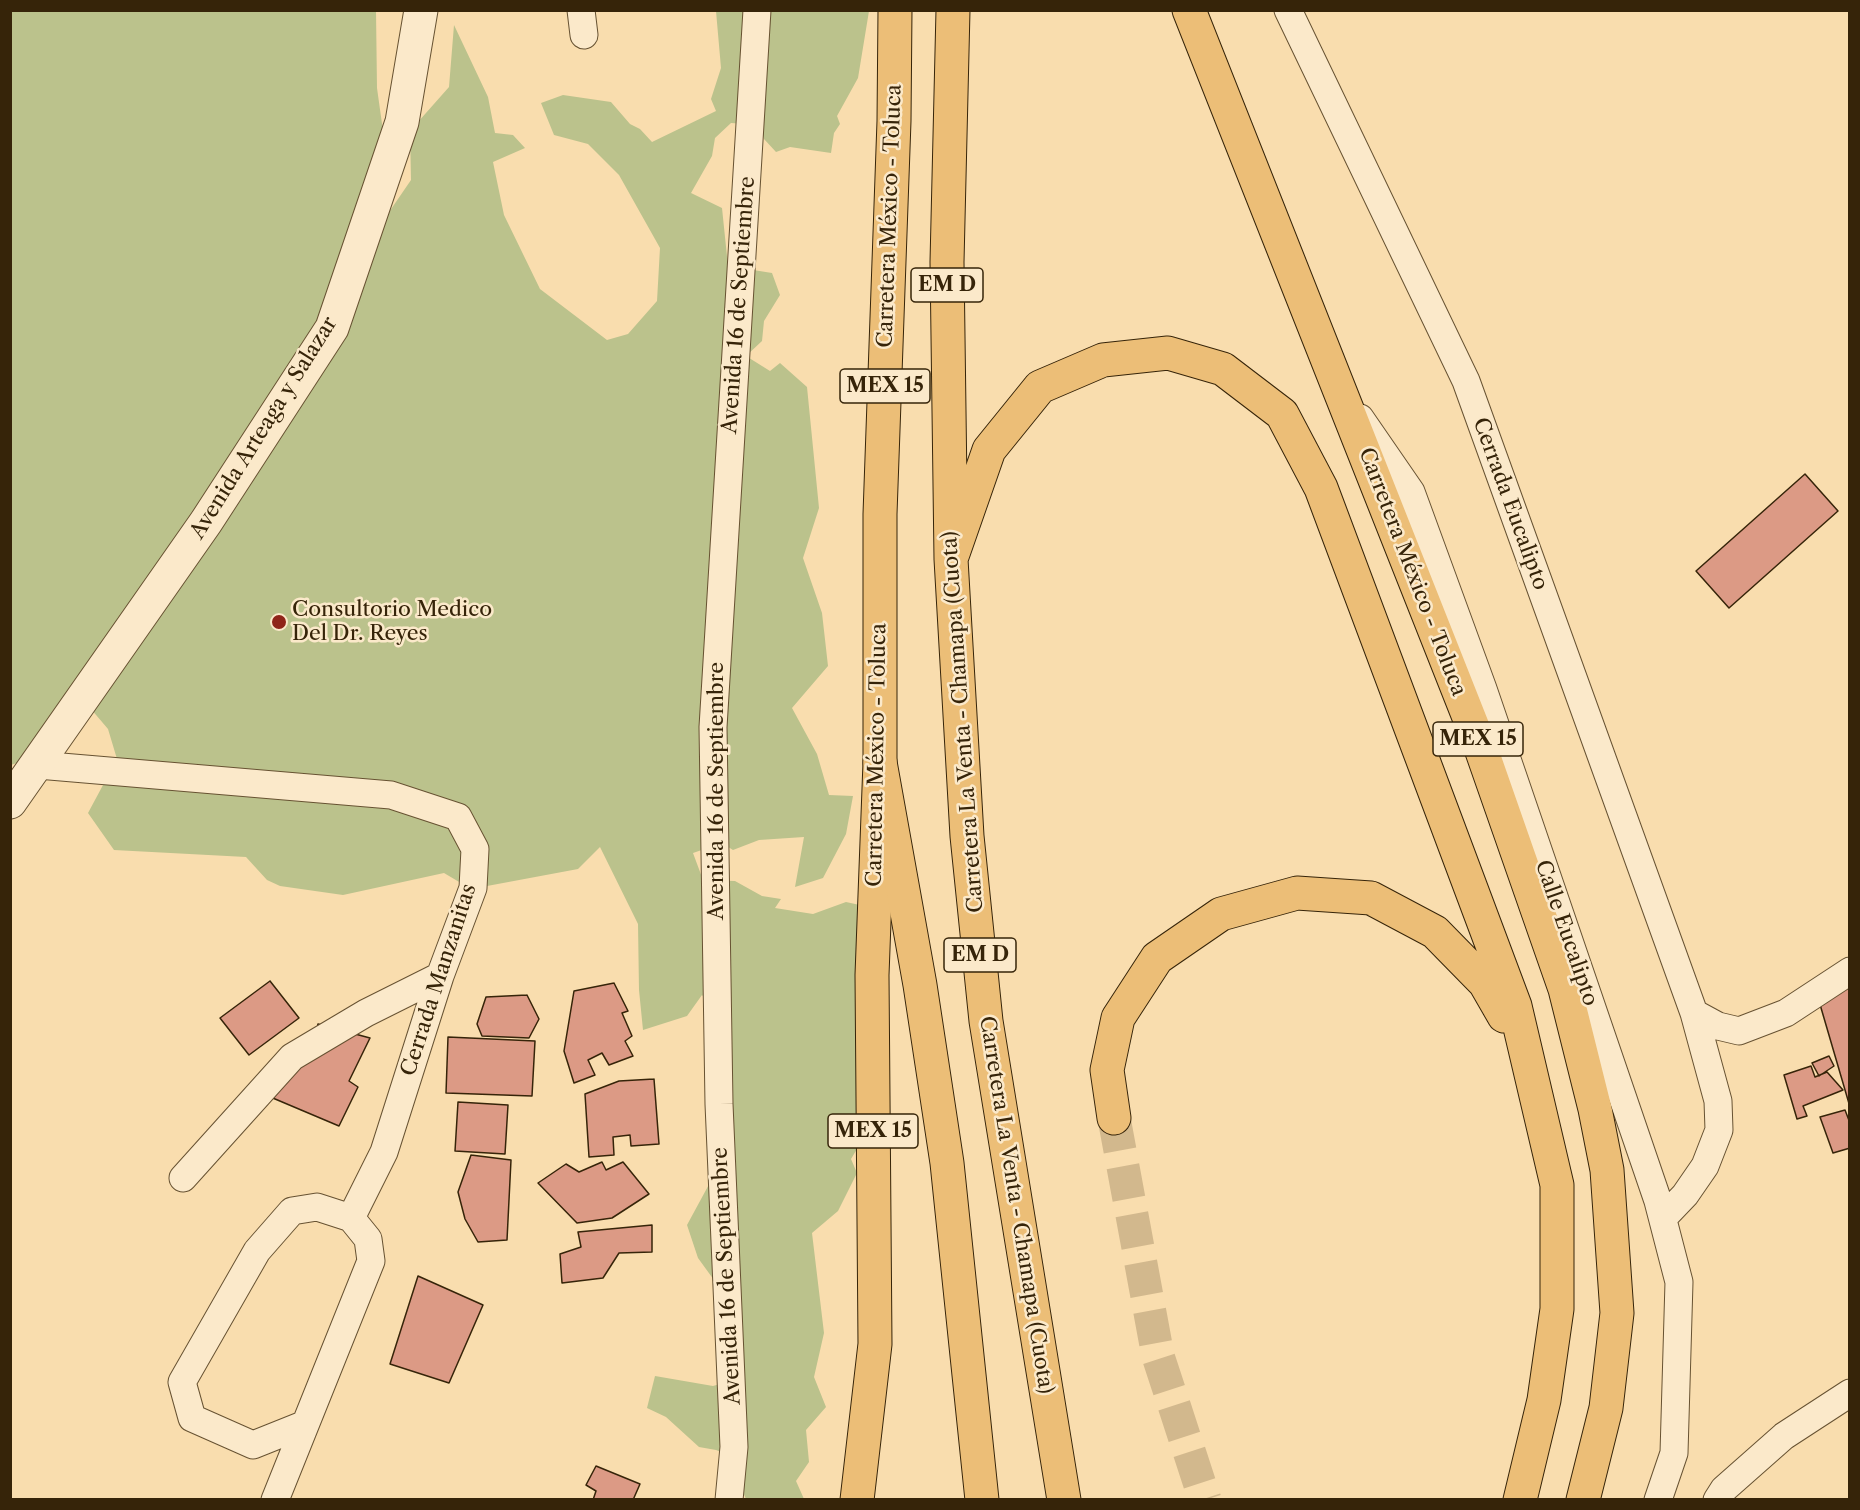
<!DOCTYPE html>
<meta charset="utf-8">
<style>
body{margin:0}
#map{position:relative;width:1860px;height:1510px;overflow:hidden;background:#f9ddae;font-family:"Libre Caslon Text",serif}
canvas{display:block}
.frame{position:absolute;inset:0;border:12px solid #362409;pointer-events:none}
</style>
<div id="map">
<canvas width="1860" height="1510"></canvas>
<div class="frame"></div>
</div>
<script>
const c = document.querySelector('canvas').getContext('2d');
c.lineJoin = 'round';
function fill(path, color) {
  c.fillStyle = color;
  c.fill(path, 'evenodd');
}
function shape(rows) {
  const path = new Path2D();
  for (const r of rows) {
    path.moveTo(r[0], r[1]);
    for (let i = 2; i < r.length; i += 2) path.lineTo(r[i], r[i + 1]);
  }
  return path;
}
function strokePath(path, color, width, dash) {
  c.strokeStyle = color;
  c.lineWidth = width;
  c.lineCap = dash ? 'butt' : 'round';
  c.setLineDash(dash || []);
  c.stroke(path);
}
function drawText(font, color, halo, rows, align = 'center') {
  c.font = font + ' "Libre Caslon Text",serif';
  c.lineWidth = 5;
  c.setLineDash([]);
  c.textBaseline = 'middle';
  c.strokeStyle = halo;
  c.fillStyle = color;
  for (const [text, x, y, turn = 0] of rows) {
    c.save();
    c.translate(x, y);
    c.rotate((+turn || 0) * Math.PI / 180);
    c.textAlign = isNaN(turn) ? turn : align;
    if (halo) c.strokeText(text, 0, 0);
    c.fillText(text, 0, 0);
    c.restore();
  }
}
fill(shape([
 [10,11,376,11,377,88,383,131,374,234,411,180,410,131,449,87,454,25,488,97,495,133,513,135,525,148,493,162,504,215,540,289,607,340,628,334,657,301,660,248,619,175,588,144,554,135,541,103,563,95,611,102,630,124,640,129,652,142,716,111,711,99,721,68,716,11,869,11,858,78,837,116,840,124,834,133,831,153,790,147,776,152,764,139,760,125,731,123,715,138,712,156,691,193,722,208,728,266,772,273,780,295,764,321,762,341,746,356,770,371,780,363,807,387,819,508,803,558,822,613,828,666,792,708,817,754,829,795,853,796,846,834,823,878,795,887,804,837,759,840,733,850,722,843,693,853,703,880,735,881,762,896,781,899,775,908,813,914,846,902,869,907,857,1149,851,1159,857,1173,838,1211,812,1233,824,1333,814,1377,826,1407,806,1430,809,1462,796,1481,804,1499,746,1499,726,1454,716,1450,699,1447,666,1417,647,1408,655,1376,713,1386,720,1384,727,1298,698,1258,687,1225,713,1177,721,1019,702,995,687,1016,643,1030,639,990,638,924,600,847,578,869,471,889,444,873,343,895,280,886,267,880,246,857,114,850,88,813,117,759,108,729,91,709,47,752,11,765]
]), '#bbc28c');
const building = shape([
 [1805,474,1838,511,1729,608,1696,571,1805,474],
 [270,981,299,1018,249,1055,220,1018,270,981],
 [614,983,628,1011,622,1013,632,1036,625,1041,633,1056,609,1065,602,1053,588,1060,595,1075,574,1083,564,1051,574,991,614,983],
 [1850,985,1850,1107,1819,1001,1850,985],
 [527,995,539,1019,529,1038,482,1036,477,1024,486,997,527,995],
 [318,1024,370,1038,349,1081,358,1087,339,1126,268,1096,312,1056,318,1024],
 [448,1037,535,1041,532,1096,446,1093,448,1037],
 [1829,1056,1834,1066,1819,1076,1812,1063,1829,1056],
 [1811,1066,1815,1077,1827,1072,1843,1090,1803,1106,1807,1116,1797,1119,1784,1075,1811,1066],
 [654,1079,659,1144,631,1146,630,1135,613,1137,614,1155,589,1157,585,1094,619,1081,654,1079],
 [458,1102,508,1105,505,1154,455,1151,458,1102],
 [1845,1110,1850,1123,1850,1148,1833,1153,1820,1117,1845,1110],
 [471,1155,511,1160,507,1240,478,1242,465,1219,458,1192,471,1155],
 [602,1162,606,1170,623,1162,649,1194,612,1218,577,1223,538,1183,566,1164,579,1172,602,1162],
 [652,1225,652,1252,619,1253,603,1278,562,1283,560,1254,581,1247,578,1232,652,1225],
 [418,1276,483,1305,449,1383,390,1364,418,1276],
 [596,1466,640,1484,633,1500,593,1500,596,1491,586,1485,596,1466]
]);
fill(building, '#dc9a85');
strokePath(building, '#362409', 1.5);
strokePath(shape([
 [1114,1118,1158,1356,1205,1500]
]), '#d2b88d', 33, [33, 16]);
const minor = shape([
 [581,10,584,35],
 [1288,10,1466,381,1694,1013,1718,1101,1719,1130,1705,1166,1685,1195,1663,1218],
 [1360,418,1411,492,1483,689,1658,1201,1679,1282,1674,1453,1658,1500],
 [38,765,391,795,458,817,475,849,473,888,440,976,384,1152,351,1218,368,1239,371,1261,275,1500],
 [1694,1013,1718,1026,1739,1031,1786,1013,1850,971],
 [183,1178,292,1057,366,1013,440,976],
 [303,1425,253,1445,192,1418,182,1382,257,1251,292,1211,317,1207,351,1218],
 [729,1500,734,1447,719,1104,713,727,757,10],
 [1717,1500,1724,1489,1784,1436,1850,1393]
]);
const tertiary = shape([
 [10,802,206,522,332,328,402,122,421,10]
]);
const primary = shape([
 [1189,10,1478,740,1565,989,1595,1109,1607,1170,1617,1313,1606,1408,1583,1500],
 [857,1500,875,1344,872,975,880,762,880,514,894,121,895,10]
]);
const motorway = shape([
 [953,10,947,262,951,559,967,836,986,1021,1064,1500],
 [951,559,989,450,1040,387,1103,360,1168,353,1223,369,1282,414,1321,488,1515,1006,1557,1185,1557,1309,1544,1400,1520,1500],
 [880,762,920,985,947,1163,982,1500],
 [1114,1118,1107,1070,1118,1018,1157,958,1221,914,1297,893,1371,898,1435,932,1485,983,1504,1016]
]);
strokePath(minor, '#675232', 29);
strokePath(tertiary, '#675232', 35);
strokePath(primary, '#362409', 35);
strokePath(motorway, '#362409', 35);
strokePath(minor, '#fbe9ca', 27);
strokePath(tertiary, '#fbe9ca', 33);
strokePath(primary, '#ecbe77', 33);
strokePath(motorway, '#ecbe77', 33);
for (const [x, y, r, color] of [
 [279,622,8,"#8f2418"]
]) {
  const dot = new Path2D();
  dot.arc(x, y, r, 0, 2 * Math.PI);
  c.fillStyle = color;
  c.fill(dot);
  strokePath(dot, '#fbe9ca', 2);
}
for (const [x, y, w] of [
 [947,285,72],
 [885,386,90],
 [1478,739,90],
 [980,955,72],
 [873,1131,90]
]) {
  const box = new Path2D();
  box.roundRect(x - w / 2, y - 17, w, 34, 4.5);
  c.fillStyle = '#fbe9ca';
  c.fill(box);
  strokePath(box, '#362409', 1.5);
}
drawText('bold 20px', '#362409', null, [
 ["EM D",947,285],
 ["MEX 15",885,386],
 ["MEX 15",1478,739],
 ["EM D",980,955],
 ["MEX 15",873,1131]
]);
drawText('21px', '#362409', '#fbe9ca', [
 ["Carretera México - Toluca",890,216,-88],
 ["Avenida 16 de Septiembre",739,305,-86],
 ["Avenida Arteaga y Salazar",264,428,-58],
 ["Cerrada Eucalipto",1510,504,70],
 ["Carretera México - Toluca",1412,572,69],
 ["Carretera La Venta - Chamapa (Cuota)",963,722,-94],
 ["Carretera México - Toluca",877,755,-89],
 ["Avenida 16 de Septiembre",717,791,-90],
 ["Calle Eucalipto",1566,933,71],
 ["Cerrada Manzanitas",439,980,-72],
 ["Carretera La Venta - Chamapa (Cuota)",1016,1205,81],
 ["Avenida 16 de Septiembre",727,1276,-93]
]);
drawText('21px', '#362409', '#fbe9ca', [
 ["Consultorio Medico",292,610],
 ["Del Dr. Reyes",292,634]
], 'left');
</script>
